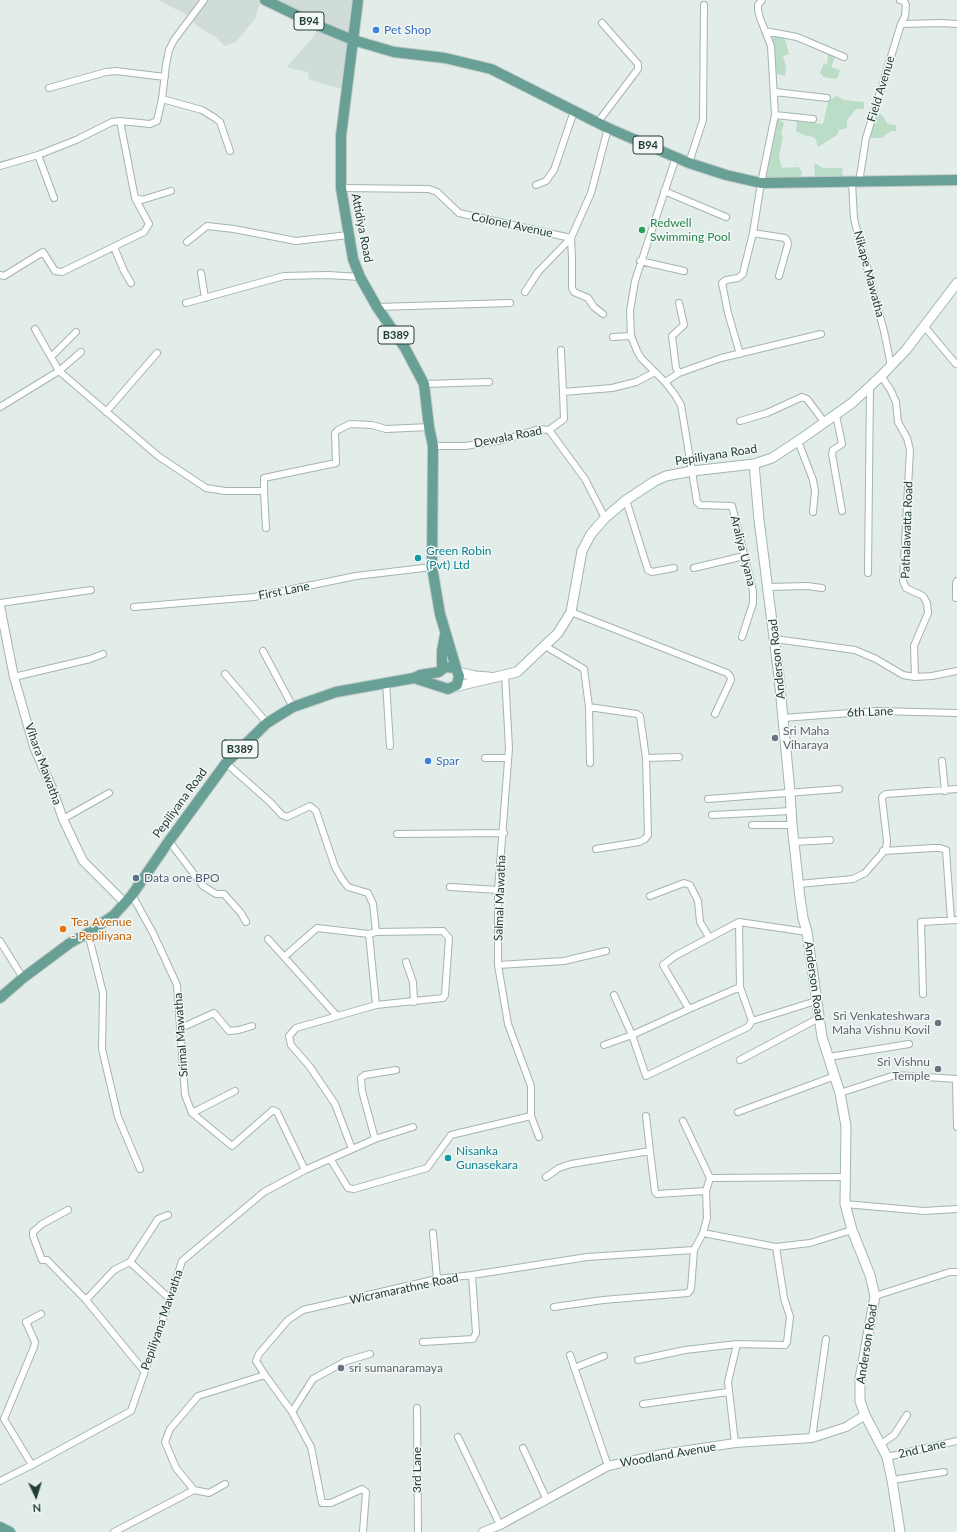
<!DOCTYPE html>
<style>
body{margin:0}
#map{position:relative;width:957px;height:1532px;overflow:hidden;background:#e2ece8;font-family:Lato,sans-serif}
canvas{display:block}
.north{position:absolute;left:16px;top:1476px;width:40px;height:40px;-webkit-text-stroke:3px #f3f8f6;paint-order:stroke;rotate:176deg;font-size:11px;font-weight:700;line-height:16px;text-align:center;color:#223d38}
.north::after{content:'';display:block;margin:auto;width:14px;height:18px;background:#223d38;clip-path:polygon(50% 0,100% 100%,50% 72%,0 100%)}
</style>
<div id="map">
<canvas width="957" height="1532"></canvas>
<div class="north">N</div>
</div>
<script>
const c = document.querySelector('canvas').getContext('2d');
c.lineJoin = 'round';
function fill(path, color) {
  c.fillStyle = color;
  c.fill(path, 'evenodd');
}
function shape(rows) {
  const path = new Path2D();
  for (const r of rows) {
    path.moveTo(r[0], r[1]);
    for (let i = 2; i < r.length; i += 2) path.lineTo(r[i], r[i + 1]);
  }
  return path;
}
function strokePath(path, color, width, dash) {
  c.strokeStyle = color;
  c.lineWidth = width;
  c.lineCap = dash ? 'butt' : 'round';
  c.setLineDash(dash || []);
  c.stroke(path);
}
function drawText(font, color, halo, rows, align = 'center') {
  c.font = font + ' Lato,sans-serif';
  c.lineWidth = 3;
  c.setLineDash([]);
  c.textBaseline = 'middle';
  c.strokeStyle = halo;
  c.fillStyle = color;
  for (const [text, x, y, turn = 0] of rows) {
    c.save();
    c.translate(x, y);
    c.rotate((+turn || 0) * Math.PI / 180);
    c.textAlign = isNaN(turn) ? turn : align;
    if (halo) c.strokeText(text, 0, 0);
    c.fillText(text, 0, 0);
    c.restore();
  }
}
fill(shape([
 [158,0,261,0,255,19,236,42,225,46,215,37,197,26,191,17],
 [265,0,358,0,348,90,326,85,309,79,308,72,293,69,287,67,313,37,319,26]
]), '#d0dcd7');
fill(shape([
 [776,36,782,36,786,42,789,54,783,56,786,67,785,76,777,74,771,40],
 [828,54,835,57,831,67,840,70,837,79,824,77,820,73,824,63,827,65],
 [836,96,844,100,864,102,864,109,856,109,847,120,847,128,839,130,837,135,818,147,816,140,813,137,803,135,796,131,797,125,796,121,823,124,828,102],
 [877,114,881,114,888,124,896,125,896,131,891,131,882,138,869,138],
 [777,118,784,123,781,134,783,136,779,157,782,168,798,167,802,172,800,180,766,179],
 [814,163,823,168,842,168,843,178,815,179]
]), '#bbddc7');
const minor = shape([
 [901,24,941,23,957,24],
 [765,31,797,37,844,57],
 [49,88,106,72,116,71,165,77],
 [775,92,827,98],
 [162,99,202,110,215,118,220,122,230,151],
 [775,115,813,119],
 [598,122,638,69,638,64,602,23],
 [38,155,54,198],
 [676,157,635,281,630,311,631,336,637,351,641,358,665,382,675,395,681,405,697,502,700,505,732,506,753,591,753,603,742,637],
 [689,163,703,120,704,5],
 [0,166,38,155,76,140,112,122,120,121,150,124,157,121,162,99,166,65,169,50,174,40,204,0],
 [852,182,854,219,884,331,891,366],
 [859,182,866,138,901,24,905,16,906,5,904,1,900,0],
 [536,185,546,181,554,170,574,111],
 [341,188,429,189,437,192,459,213,571,238],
 [664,191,726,217],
 [135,198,142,200,171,191],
 [753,233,785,238,787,240,788,244,779,276],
 [187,242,207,226,234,229,296,241,348,235],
 [114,247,124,271,131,283],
 [640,261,684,271],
 [201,273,205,298],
 [0,275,4,276,43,252,55,271,62,272,144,232,149,224,135,198,120,121],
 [525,292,538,272,571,238],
 [186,303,284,276,328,275,360,277],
 [377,307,510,303],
 [603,314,594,307,588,298,574,292,572,288,572,259,571,238,591,193,608,128],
 [924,326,956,364],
 [35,329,59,371,81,352],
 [613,337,631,336],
 [561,350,563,392],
 [740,354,728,313,722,283,726,280,738,278,743,274,744,269,753,233,761,183,775,115,771,46,760,18,758,10,758,5,762,0],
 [52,356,76,332],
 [679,373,676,368,672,336,684,325,679,303],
 [881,376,890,389,896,402,898,422,907,438,910,450,903,581,906,588,923,596,927,603,928,613,914,646,915,677],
 [665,382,679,373,721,358,821,334],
 [424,384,489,382],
 [0,407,59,371,158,456,206,488,225,491,264,491,264,478,336,463,335,433,338,430,350,424,372,425,386,429,429,427],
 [106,412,157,353],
 [836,415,842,444,833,450,832,454,842,511],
 [740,421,767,413,802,397,807,399,825,423],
 [549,430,564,419,563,392,612,388,636,382,655,372],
 [798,441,813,480,815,491,813,512],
 [433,446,465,446,503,440,539,429,549,430,585,479,605,518],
 [264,491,266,528],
 [626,500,648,570,652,572,674,568],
 [694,568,744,556],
 [868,573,870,386],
 [769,587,807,586,822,588],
 [956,598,956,583,957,581],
 [0,603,91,590],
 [134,607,254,597,356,576,432,567],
 [571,612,727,673,730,676,731,680,715,714],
 [775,639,855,650,876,659,903,675,915,677,932,676,957,671],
 [545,646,584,669,589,707,637,714,640,716,646,758,679,757],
 [263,651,293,707],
 [225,674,267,723],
 [505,675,509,748,498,890,498,965,508,1024,531,1086,531,1116,539,1137],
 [14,677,90,659,103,654],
 [386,682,390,746],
 [589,707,590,763],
 [783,718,877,711,957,713],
 [485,758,508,758],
 [942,761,945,791],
 [226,763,270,802,282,815,287,817,310,806,316,811,335,867,342,879,348,887,368,893,373,904,376,932],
 [708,799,839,789],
 [712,815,791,811],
 [63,819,109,793],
 [752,825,792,825],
 [397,834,504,833],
 [169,841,203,886,216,894,224,894,241,913,246,922],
 [794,842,830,840],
 [596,849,639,842,645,839,648,835,646,758],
 [883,851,933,848,940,848,946,850,951,920],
 [798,884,853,879,865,873,886,849,887,841,882,798,883,796,886,794,957,789],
 [450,887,498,890],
 [132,895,153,933,177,985,185,1095,192,1113,232,1146,273,1110,277,1112,305,1170],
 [650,896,684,883,690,885,698,901,700,922,709,937],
 [739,922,740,987],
 [88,933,103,993,102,1049,118,1117,140,1169],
 [369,934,376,1005],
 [268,939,337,1016],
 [0,941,23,978],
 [284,957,317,928,369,934,376,932,443,931,449,938,445,995,443,998,376,1005,296,1028,289,1036,291,1045,310,1067,335,1104,352,1149],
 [406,962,413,982,414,1002],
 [498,965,564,961,606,951],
 [923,994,921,922,957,920],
 [689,1009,632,1035,646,1076,748,1027,752,1021,740,987,689,1009,663,965,675,956,739,922,807,932],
 [752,1021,816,1001],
 [181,1028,214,1013,229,1031,239,1030,252,1026],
 [604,1045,632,1035,614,995],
 [829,1057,909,1044],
 [740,1060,819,1018],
 [956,1079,957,1127],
 [840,1093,895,1075,957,1079],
 [738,1112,835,1076],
 [192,1113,235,1091],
 [646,1116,650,1151],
 [683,1121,710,1178,706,1191,707,1218,703,1233],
 [375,1139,362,1091,361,1078,365,1075,396,1070],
 [331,1160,348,1188,354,1189,427,1168,451,1135,531,1116],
 [546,1177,559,1168,571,1164,650,1151,655,1192,657,1194,706,1191],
 [710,1178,845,1177],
 [845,1204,924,1211,957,1209],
 [68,1210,42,1224,33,1232,33,1236,42,1260,47,1260,86,1300,144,1371],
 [433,1233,437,1279],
 [130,1262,158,1219,168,1215],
 [875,1296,950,1272,957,1272],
 [86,1300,114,1270,130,1262,170,1299],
 [554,1307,603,1300,688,1293,691,1289,694,1250],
 [423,1342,473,1339,476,1333,472,1275],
 [570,1355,608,1466],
 [638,1360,685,1350,737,1344],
 [574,1368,604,1356],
 [265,1375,292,1412,311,1447,322,1503,331,1503,362,1489,366,1492,363,1532],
 [643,1404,728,1392],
 [417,1408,418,1532],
 [292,1412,313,1379,346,1361,370,1354],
 [458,1437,500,1525],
 [812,1438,826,1339],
 [735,1443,728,1382,737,1344,785,1345,787,1342,790,1317,784,1298,776,1247],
 [881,1444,894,1435,907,1415],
 [523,1448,546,1498],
 [887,1457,957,1441],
 [32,1465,4,1419,34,1347,35,1342,26,1322,41,1314],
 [892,1480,944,1472],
 [0,1481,32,1465,131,1411,170,1299,182,1261,264,1192,305,1170,375,1139,413,1127],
 [194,1490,209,1493,225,1484],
 [114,1532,194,1490,176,1468,165,1442,170,1429,198,1396,265,1375,256,1361,259,1354,288,1320,303,1310,437,1279,472,1275,587,1257,694,1250,703,1233,776,1247,810,1243,852,1230]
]);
const tertiary = shape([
 [0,606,14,677,34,747,52,788,63,819,83,861,125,903],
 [483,1532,500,1525,608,1466,662,1454,735,1443,812,1438,846,1427,865,1415]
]);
const secondary = shape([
 [754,464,759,520,779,677,790,792,792,825,800,898,803,918,807,932,822,1037,840,1093,846,1126,845,1204,852,1230,870,1275,875,1296,860,1379,860,1401,865,1415,887,1457,892,1480,900,1532],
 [458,672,475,676,489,677],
 [454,687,517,672,558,633,571,612,582,551,591,534,605,518,626,500,655,481,666,476,692,471,754,464,772,458,798,441,852,403,881,376,906,350,957,283]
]);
const primary = shape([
 [265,0,319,26,353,40,394,52,445,58,491,69,608,128,689,163,726,175,761,183,957,180],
 [358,0,341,136,341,188,353,259,360,277,377,307,405,348,424,384,429,427,433,446,432,567,440,614,456,668],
 [442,669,442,651,445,635],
 [0,998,23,978,70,943,88,933,114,915,132,895,169,841,226,763,267,723,293,707,336,692,414,678,420,675,439,672,445,667,456,668,459,676,457,685,448,689,414,678],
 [0,1527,10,1532]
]);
strokePath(minor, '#a5b4b0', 8);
strokePath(tertiary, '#a5b4b0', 10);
strokePath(secondary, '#a1b7b1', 11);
strokePath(primary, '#c1c9c7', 12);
strokePath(minor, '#fff', 6);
strokePath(tertiary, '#fff', 8);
strokePath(secondary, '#fff', 9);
strokePath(primary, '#68a096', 10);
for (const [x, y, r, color] of [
 [376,30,4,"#3f7fe0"],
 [642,230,4,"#2e9e5b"],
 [418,558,4,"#0f9aa8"],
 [775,738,4,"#6b7280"],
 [428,761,4,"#3f7fe0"],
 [136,878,4,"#5c6f8a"],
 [63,929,4,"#e8710a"],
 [938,1023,4,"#6b7280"],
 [938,1069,4,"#6b7280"],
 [448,1158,4,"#0f9aa8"],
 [341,1368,4,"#6b7280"]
]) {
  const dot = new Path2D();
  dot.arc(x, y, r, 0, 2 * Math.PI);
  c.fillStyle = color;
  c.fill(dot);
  strokePath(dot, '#f3f8f6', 1.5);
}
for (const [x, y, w] of [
 [309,21,30],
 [648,145,30],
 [396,335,36],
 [240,749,36]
]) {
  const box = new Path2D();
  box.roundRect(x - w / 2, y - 9, w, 18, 3);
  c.fillStyle = '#f3f8f6';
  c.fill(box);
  strokePath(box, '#223d38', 1);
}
drawText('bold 11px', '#223d38', null, [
 ["B94",309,21],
 ["B94",648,145],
 ["B389",396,335],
 ["B389",240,749]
]);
drawText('12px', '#366cbe', '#f3f8f6', [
 ["Pet Shop",384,30],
 ["Spar",436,761]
], 'left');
drawText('12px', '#223d38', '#f3f8f6', [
 ["Field Avenue",881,89,-73],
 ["Colonel Avenue",512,225,12],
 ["Attidiya Road",362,228,79],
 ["Nikape Mawatha",869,274,75],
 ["Dewala Road",508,437,-11],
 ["Pepiliyana Road",716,455,-9],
 ["Pathalawatta Road",907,530,-88],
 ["Araliya Uyana",743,551,76],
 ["First Lane",284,591,-11],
 ["Anderson Road",777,659,-96],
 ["6th Lane",870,712,-2],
 ["Vihara Mawatha",43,764,70],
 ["Pepiliyana Road",180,803,-54],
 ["Salmal Mawatha",500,898,-88],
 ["Anderson Road",814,981,82],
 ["Srimal Mawatha",181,1035,-94],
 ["Wicramarathne Road",404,1289,-12],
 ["Pepiliyana Mawatha",162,1320,-71],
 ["Anderson Road",867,1344,-81],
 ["2nd Lane",922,1449,-13],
 ["Woodland Avenue",668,1455,-10],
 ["3rd Lane",417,1470,-90]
]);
drawText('12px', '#27864d', '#f3f8f6', [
 ["Redwell",650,223],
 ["Swimming Pool",650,237]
], 'left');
drawText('12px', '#0d838f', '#f3f8f6', [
 ["Green Robin",426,551],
 ["(Pvt) Ltd",426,565],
 ["Nisanka",456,1151],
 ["Gunasekara",456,1165]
], 'left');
drawText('12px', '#5b616d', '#f3f8f6', [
 ["Sri Maha",783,731],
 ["Viharaya",783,745],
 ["Sri Venkateshwara",930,1016,"right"],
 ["Maha Vishnu Kovil",930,1030,"right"],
 ["Sri Vishnu",930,1062,"right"],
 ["Temple",930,1076,"right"],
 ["sri sumanaramaya",349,1368]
], 'left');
drawText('12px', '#4e5e75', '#f3f8f6', [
 ["Data one BPO",144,878]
], 'left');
drawText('12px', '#c56008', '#f3f8f6', [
 ["Tea Avenue",71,922],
 ["- Pepiliyana",71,936]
], 'left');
</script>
